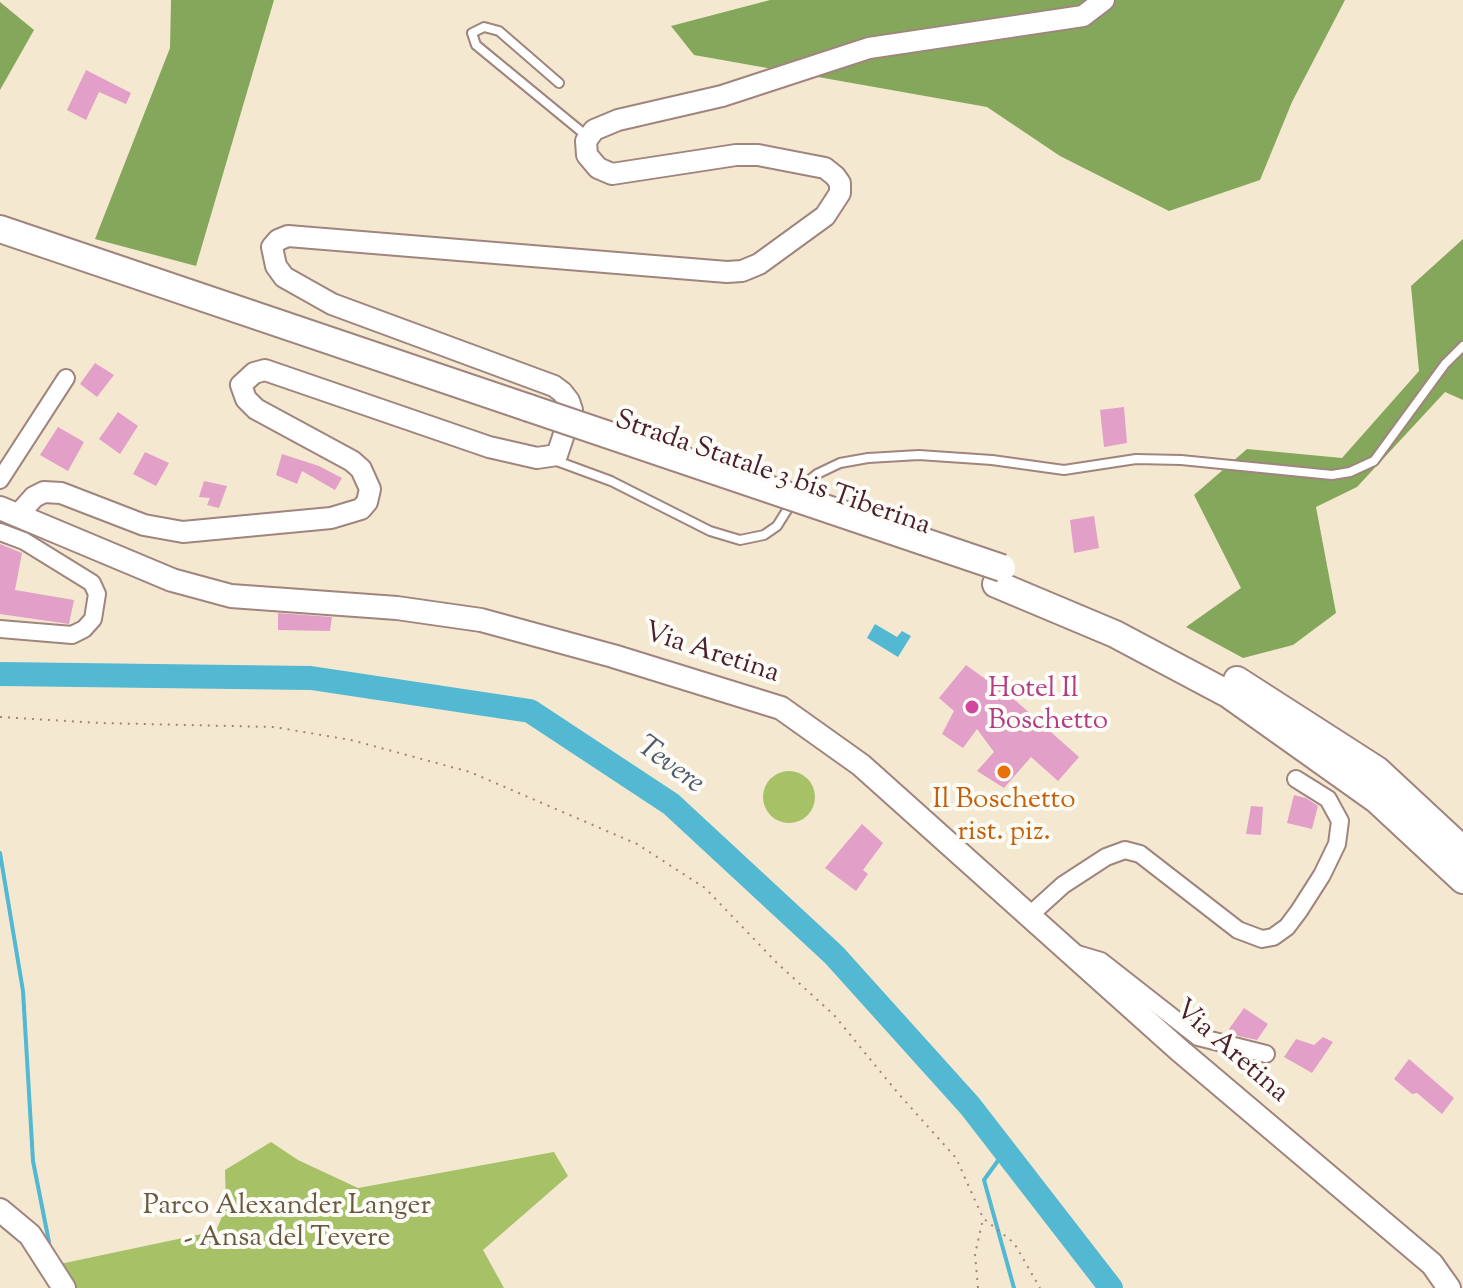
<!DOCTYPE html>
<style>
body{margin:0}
canvas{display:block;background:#f5e8d1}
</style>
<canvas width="1463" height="1288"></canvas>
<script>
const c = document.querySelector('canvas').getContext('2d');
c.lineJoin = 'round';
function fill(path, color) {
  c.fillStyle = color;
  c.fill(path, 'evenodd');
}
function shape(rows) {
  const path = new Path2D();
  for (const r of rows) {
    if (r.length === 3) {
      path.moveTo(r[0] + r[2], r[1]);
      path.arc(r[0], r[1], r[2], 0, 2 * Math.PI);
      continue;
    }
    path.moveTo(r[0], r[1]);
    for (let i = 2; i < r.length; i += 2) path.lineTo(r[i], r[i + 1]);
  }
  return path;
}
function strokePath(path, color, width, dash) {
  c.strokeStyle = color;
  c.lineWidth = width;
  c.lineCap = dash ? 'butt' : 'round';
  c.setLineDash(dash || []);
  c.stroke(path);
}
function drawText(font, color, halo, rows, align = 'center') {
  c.font = font + ' "Sorts Mill Goudy",serif';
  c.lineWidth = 8;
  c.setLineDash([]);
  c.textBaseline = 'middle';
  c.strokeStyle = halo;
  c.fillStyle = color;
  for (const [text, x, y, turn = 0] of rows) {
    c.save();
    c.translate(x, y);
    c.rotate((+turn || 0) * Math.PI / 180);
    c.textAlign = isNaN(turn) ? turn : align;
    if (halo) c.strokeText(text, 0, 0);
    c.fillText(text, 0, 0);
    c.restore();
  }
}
fill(shape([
 [789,797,26],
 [271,1142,298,1160,358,1188,554,1152,568,1176,483,1250,504,1288,64,1288,41,1268,216,1231,226,1207,225,1170]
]), '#a7c167');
fill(shape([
 [171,0,274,0,196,266,95,239,170,48],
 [770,0,1345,0,1292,102,1260,180,1169,211,1060,156,987,107,694,55,671,26],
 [0,2,34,30,0,90],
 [1463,239,1463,400,1445,392,1357,487,1316,507,1336,613,1293,645,1243,658,1186,627,1241,588,1194,495,1247,449,1342,458,1419,371,1411,286]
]), '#85a75c');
fill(shape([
 [875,624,897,637,902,631,911,636,898,657,867,638]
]), '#53b8d1');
strokePath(shape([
 [0,853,23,991,33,1161,49,1242],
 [1005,1151,984,1180,1014,1288]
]), '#53b8d1', 4);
strokePath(shape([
 [0,674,311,678,530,711,671,804,834,955,970,1106,1111,1288]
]), '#53b8d1', 24);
fill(shape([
 [86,70,131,93,126,104,99,92,86,120,67,110],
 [95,363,114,375,97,397,80,384],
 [1124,407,1127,443,1104,447,1100,410],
 [118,412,138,426,120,454,99,439],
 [58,427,84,442,68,471,40,455],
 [145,452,169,463,156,486,133,474],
 [282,454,319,466,342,478,335,490,302,471,297,484,276,475],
 [204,481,227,486,219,508,207,505,210,498,199,497],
 [1094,516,1099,548,1074,553,1070,520],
 [0,544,22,553,15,590,74,600,69,624,0,614],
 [278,613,332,617,330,631,278,630],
 [966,665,1016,701,1079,757,1058,781,1031,757,1004,788,977,771,994,752,977,729,963,748,942,734,954,711,939,698],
 [1294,795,1306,798,1318,806,1312,829,1287,823],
 [1251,806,1263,807,1261,835,1246,834],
 [862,824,883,843,863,870,868,874,856,891,825,868],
 [1244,1008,1268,1024,1257,1040,1238,1036,1229,1029],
 [1323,1037,1333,1042,1312,1073,1284,1057,1296,1039,1314,1045],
 [1409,1059,1454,1098,1442,1114,1417,1093,1412,1094,1394,1079]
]), '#e29fc8');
const service = shape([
 [559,83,499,31,484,27,472,33,476,45,588,137],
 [554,460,611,481,710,531,740,540,764,535,777,526,802,486,817,474,840,463,868,458,919,455,992,460,1064,470,1136,459,1181,460,1332,475,1350,472,1374,461,1445,364,1463,346]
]);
const minor = shape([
 [0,480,66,378],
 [0,532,24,541,92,583,97,594,93,619,84,629,72,635,0,629],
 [1031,914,1063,885,1106,857,1125,850,1140,854,1238,930,1262,939,1273,937,1287,927,1299,911,1322,875,1337,844,1340,821,1328,799,1296,779],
 [1074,953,1101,961,1198,1037,1266,1054]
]);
const tertiary = shape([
 [18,515,34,497,44,492,61,493,144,525,183,532,331,518,361,509,367,502,370,489,361,469,352,461,256,409,246,399,241,385,254,373,265,370,489,447,537,458,557,455,572,410,569,401,562,392,554,386,332,304,284,277,276,266,272,247,278,240,288,236,727,272,742,271,759,264,825,216,840,193,840,183,835,176,825,168,758,155,736,155,612,174,598,168,587,155,586,141,594,130,618,120,722,96,869,48,1083,16,1104,0]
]);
const secondary = shape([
 [0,508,172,580,231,596,397,608,481,620,613,656,781,708,861,765,1178,1049,1432,1264,1449,1288],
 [0,1210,30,1235,64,1288]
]);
const trunk = shape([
 [0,229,529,408],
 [996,584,1115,634,1228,694,1377,800,1463,880],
 [1237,680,1377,770,1463,850]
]);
strokePath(service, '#a0847e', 12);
strokePath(minor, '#a0847e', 20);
strokePath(tertiary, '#a0847e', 24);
strokePath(secondary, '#a0847e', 26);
strokePath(trunk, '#a0847e', 30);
strokePath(shape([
 [0,717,100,723,274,727,351,740,470,772,637,844,705,888,777,963,834,1015,897,1092,956,1158,983,1218,1014,1243,1040,1288],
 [978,1288,975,1254,983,1219]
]), '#a0847e', 2, [2, 6]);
strokePath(service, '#fff', 8);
strokePath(minor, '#fff', 16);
strokePath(tertiary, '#fff', 20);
strokePath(secondary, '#fff', 22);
strokePath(trunk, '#fff', 26);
const trunkBridge = shape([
 [529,408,1002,568]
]);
strokePath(trunkBridge, '#a0847e', 30, []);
strokePath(trunkBridge, '#fff', 26);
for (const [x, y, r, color] of [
 [972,707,8,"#d1479c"],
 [1004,772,8,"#e8710a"]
]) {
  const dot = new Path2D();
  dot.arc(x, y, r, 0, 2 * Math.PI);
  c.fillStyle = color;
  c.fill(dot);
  strokePath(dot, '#fdfcf7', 3);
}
drawText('28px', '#4a1f2b', '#fdfcf7', [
 ["Strada Statale 3 bis Tiberina",772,475,19],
 ["Via Aretina",711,655,18],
 ["Via Aretina",1230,1053,41]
]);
drawText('28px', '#b23c85', '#fdfcf7', [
 ["Hotel Il",988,691],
 ["Boschetto",988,723]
], 'left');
drawText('28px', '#c56008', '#fdfcf7', [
 ["Il Boschetto",1004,802],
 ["rist. piz.",1004,834]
]);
drawText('28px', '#6b5840', '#fdfcf7', [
 ["Parco Alexander Langer",287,1208],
 ["- Ansa del Tevere",287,1240]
]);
drawText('italic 30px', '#4e5c6d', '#fdfcf7', [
 ["Tevere",669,767,36]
]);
</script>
